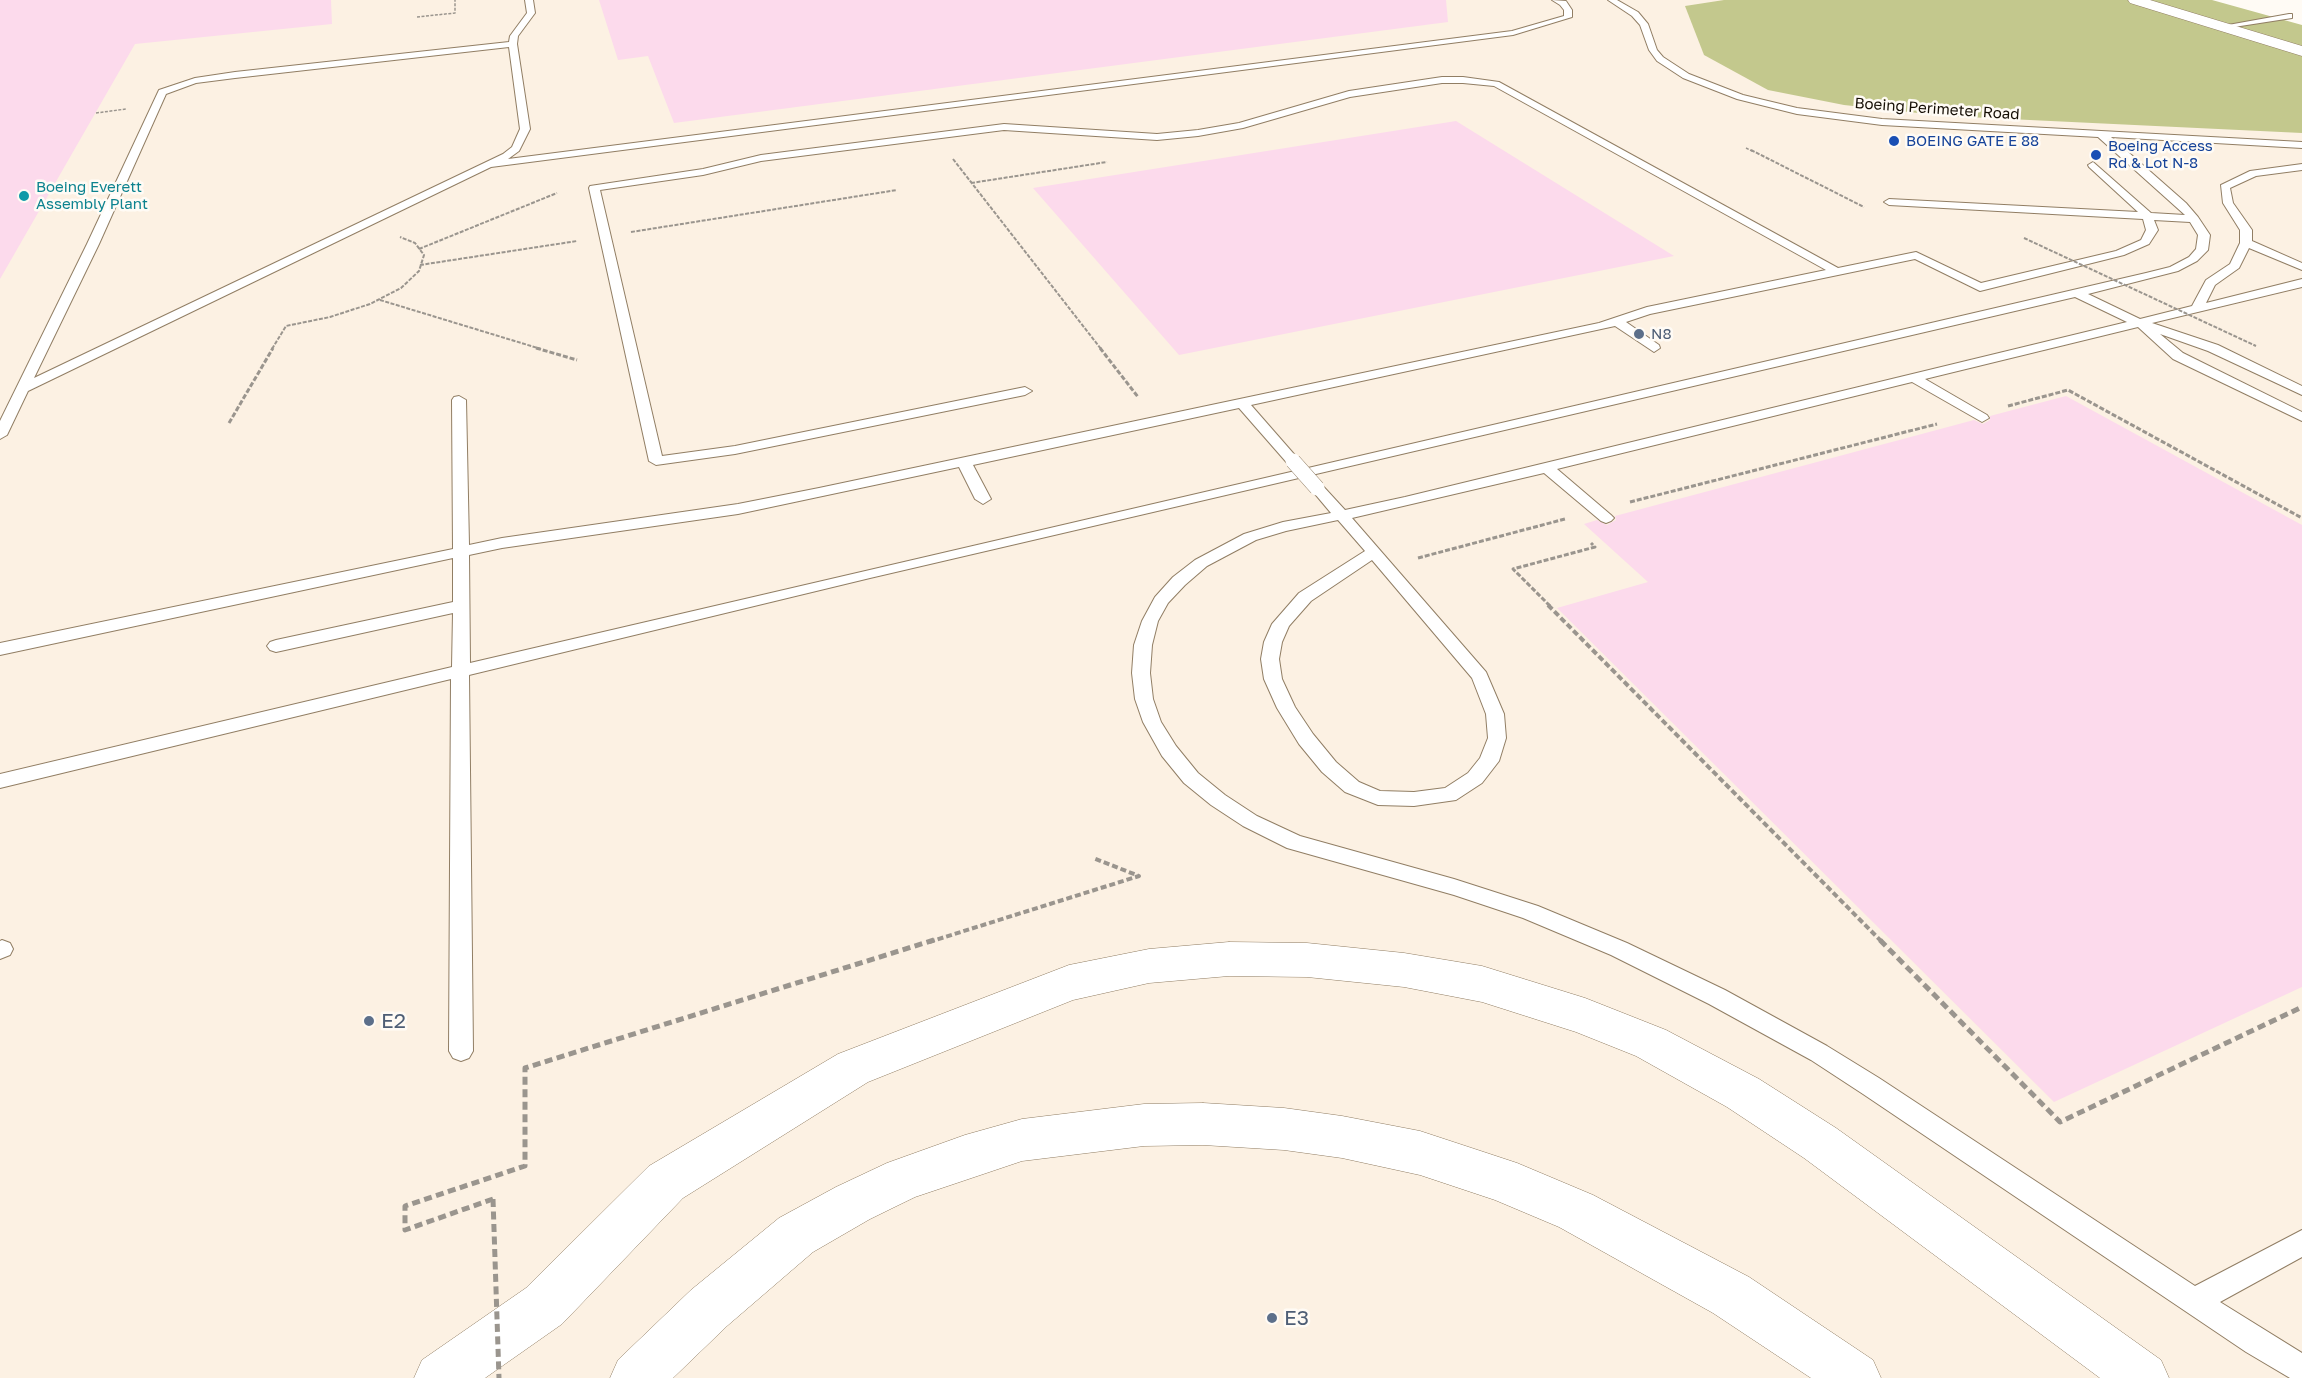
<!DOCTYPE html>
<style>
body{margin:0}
canvas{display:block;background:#fffbf5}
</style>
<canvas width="2302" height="1378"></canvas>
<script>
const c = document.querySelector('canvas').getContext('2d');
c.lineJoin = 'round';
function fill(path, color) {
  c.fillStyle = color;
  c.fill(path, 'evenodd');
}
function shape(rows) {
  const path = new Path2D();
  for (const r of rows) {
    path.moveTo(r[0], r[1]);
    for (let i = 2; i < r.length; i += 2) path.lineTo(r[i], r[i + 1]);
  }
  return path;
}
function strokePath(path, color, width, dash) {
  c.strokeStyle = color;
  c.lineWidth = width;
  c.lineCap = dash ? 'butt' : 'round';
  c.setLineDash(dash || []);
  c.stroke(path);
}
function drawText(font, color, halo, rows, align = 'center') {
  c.font = font + ' "Golos Text",sans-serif';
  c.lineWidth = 5;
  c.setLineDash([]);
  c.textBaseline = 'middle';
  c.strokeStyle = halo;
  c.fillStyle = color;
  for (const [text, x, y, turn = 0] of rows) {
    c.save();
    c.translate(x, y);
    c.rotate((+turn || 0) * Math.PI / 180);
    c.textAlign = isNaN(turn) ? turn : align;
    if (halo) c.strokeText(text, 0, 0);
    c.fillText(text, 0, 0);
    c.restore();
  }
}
fill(shape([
 [0,0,2039,0,2302,83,2302,1378,0,1378]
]), '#fcf1e3');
fill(shape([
 [1724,0,2212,0,2302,25,2302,133,1946,116,1844,105,1768,90,1704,55,1685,6]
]), '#c3c88d');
fill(shape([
 [0,0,331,0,332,24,135,44,0,279],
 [599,0,1446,0,1448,22,674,123,648,56,618,60],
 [1456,121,1674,256,1179,355,1033,188],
 [2066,396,2302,525,2302,987,2054,1102,1557,608,1648,582,1584,524,1597,520,1607,525,1616,520,1615,516,1974,420,1983,424,1990,420,1990,416]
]), '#fcdaec');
const service = shape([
 [525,0,533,0,535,13,518,36,517,44,530,129,519,151,508,159,1512,31,1564,16,1564,10,1560,5,1552,0,1566,1,1572,10,1572,17,1513,35,491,167,28,391,7,435,0,439,0,421,87,244,159,90,195,78,235,72,509,42,510,36,527,13,525,0],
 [509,47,520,129,512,147,503,154,34,378,99,244,166,94,196,83,235,78,509,47],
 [1608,0,1617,0,1638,12,1648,24,1657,50,1663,57,1689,74,1743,95,1797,108,1882,119,2302,142,2302,148,2111,137,2186,203,2198,217,2210,235,2208,250,2197,261,2178,271,2088,294,2140,319,2192,306,2206,280,2230,264,2240,243,2240,230,2223,203,2221,185,2250,171,2302,164,2302,170,2256,176,2230,188,2233,203,2252,230,2252,241,2302,263,2302,270,2249,248,2239,268,2215,285,2206,303,2302,279,2302,287,2152,323,2218,345,2302,386,2302,395,2208,351,2160,334,2183,353,2302,412,2302,421,2173,359,2138,327,1925,379,1987,415,1989,418,1982,422,1912,382,1557,469,1611,515,1614,518,1611,521,1606,523,1601,521,1544,473,1352,518,1486,672,1504,714,1506,738,1499,761,1482,783,1456,800,1414,806,1378,805,1345,792,1322,772,1299,744,1277,708,1264,679,1261,659,1264,642,1272,624,1299,593,1365,551,1338,520,1286,531,1256,540,1207,566,1185,585,1168,603,1158,621,1152,645,1150,673,1153,699,1161,722,1176,746,1198,773,1225,795,1257,816,1300,836,1454,879,1538,906,1627,943,1725,990,1827,1046,1879,1078,2195,1286,2302,1230,2302,1257,2220,1302,2302,1353,2302,1378,2290,1378,2246,1352,1863,1094,1811,1060,1709,1004,1611,955,1523,918,1454,895,1287,848,1243,826,1211,805,1184,783,1162,756,1143,722,1135,699,1132,673,1134,645,1142,621,1155,597,1173,577,1195,560,1244,534,1283,522,1331,513,1310,488,1312,485,1322,485,1345,510,1405,497,2127,322,2075,297,870,578,469,675,473,1051,469,1058,461,1061,453,1058,449,1051,451,679,0,788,0,774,452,667,453,613,276,652,270,650,267,646,270,642,276,640,453,602,453,558,0,655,0,643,453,549,452,400,454,397,459,396,466,400,469,545,502,538,738,504,819,488,1599,323,1647,307,1826,270,1494,86,1463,83,1442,83,1350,97,1243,128,1198,136,1157,140,1004,130,761,161,703,175,600,190,662,456,735,446,1025,387,1032,391,1025,395,735,454,656,465,649,461,589,188,590,186,703,169,761,155,1004,124,1157,134,1198,130,1239,123,1349,91,1442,77,1463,77,1499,82,1838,268,1916,252,1981,283,2116,251,2141,240,2146,230,2143,219,1889,205,1884,202,1889,199,2138,212,2089,167,2088,165,2093,162,2151,213,2185,215,2098,137,1882,125,1797,114,1737,99,1683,78,1657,61,1649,50,1640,25,1632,16,1608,0],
 [2154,220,2190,222,2198,235,2196,249,2189,257,2170,267,2146,273,470,663,469,555,502,548,738,514,959,467,975,499,983,504,991,499,973,465,1239,408,1288,464,1293,465,1300,461,1251,405,1615,326,1654,352,1660,348,1659,345,1626,322,1650,314,1915,259,1980,291,2124,255,2149,244,2158,230,2154,220],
 [1372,560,1472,678,1486,714,1488,738,1480,758,1468,773,1445,788,1414,792,1380,791,1359,782,1336,762,1313,734,1295,707,1282,679,1279,659,1282,642,1289,626,1311,601,1372,560],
 [2289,14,2292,14,2292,18,2221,29,2217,27,2289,14],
 [2,940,10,943,13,949,10,955,0,959,0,941,2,940]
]);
const minor = shape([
 [2128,0,2150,0,2302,46,2302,56,2130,3,2128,0]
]);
const tertiary = shape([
 [1229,942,1307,943,1404,953,1482,966,1585,998,1666,1030,1759,1079,1836,1128,2161,1360,2169,1378,2100,1378,1804,1158,1727,1107,1636,1056,1576,1032,1482,1002,1404,987,1307,977,1229,976,1149,983,1073,1000,868,1082,683,1198,562,1324,485,1378,414,1378,422,1360,526,1288,649,1166,838,1054,1069,965,1149,949,1229,942],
 [1203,1103,1284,1108,1342,1116,1420,1131,1517,1163,1593,1195,1749,1277,1873,1360,1881,1378,1811,1378,1713,1313,1559,1227,1495,1200,1420,1175,1342,1158,1284,1150,1203,1145,1144,1146,1022,1161,915,1197,870,1219,813,1252,727,1326,673,1378,610,1378,618,1360,691,1290,779,1218,836,1187,887,1163,965,1135,1022,1119,1144,1104,1203,1103]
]);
strokePath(service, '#917e64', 2);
strokePath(minor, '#917e64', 1);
strokePath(tertiary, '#917e64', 1);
strokePath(shape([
 [417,17,455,13,455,0],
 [96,113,126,109],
 [1746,148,1754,152]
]), '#9a958e', 1.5, [3, 1.5]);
strokePath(shape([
 [1751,150,1864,207],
 [953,159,1101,349],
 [971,183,1107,162],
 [631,232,897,190],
 [419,249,557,193],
 [420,265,577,241],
 [380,300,541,349],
 [272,349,286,326,330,317,370,304,401,288,419,271,424,255,415,243,400,237]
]), '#9a958e', 2, [4, 1.5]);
strokePath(shape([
 [536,348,577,360],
 [1100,348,1138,397],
 [2008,406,2068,390,2302,518],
 [229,423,273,348],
 [1630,502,1937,424],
 [1418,558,1565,519],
 [1550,606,1513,569,1595,547,1591,543]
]), '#9a958e', 3, [5, 2]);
strokePath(shape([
 [1548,605,1882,942],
 [929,942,1139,876,1093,858]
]), '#9a958e', 4, [6, 3]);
strokePath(shape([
 [1880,940,2060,1122,2302,1007],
 [493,1199,405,1230,405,1206,525,1166,525,1068,934,940]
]), '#9a958e', 5, [8, 4.5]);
fill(service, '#fff');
fill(minor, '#fff');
fill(tertiary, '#fff');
const serviceBridge = shape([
 [1293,461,1317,488]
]);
strokePath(serviceBridge, '#917e64', 16, []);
strokePath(shape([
 [2024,238,2256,346]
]), '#9a958e', 2, [4, 1.5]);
strokePath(shape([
 [493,1199,499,1378]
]), '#9a958e', 5, [8, 4.5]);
strokePath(serviceBridge, '#fff', 15);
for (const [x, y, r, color] of [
 [1894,141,6,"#1a4fb4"],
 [2096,155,6,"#1a4fb4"],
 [24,196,6,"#0f9aa8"],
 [1639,334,6,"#5c6f8a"],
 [369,1021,6,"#5c6f8a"],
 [1272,1318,6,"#5c6f8a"]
]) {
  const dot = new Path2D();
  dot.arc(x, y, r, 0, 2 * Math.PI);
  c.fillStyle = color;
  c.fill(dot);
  strokePath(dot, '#fffbf5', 2);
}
drawText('15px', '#150e05', '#fffbf5', [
 ["Boeing Perimeter Road",1937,109,4]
]);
drawText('15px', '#164399', '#fffbf5', [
 ["BOEING GATE E 88",1906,141],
 ["Boeing Access",2108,146],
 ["Rd & Lot N-8",2108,163]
], 'left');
drawText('15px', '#0d838f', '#fffbf5', [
 ["Boeing Everett",36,187],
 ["Assembly Plant",36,204]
], 'left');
drawText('15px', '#4e5e75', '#fffbf5', [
 ["N8",1651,334]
], 'left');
drawText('21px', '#4e5e75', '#fffbf5', [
 ["E2",381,1021],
 ["E3",1284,1318]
], 'left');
</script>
